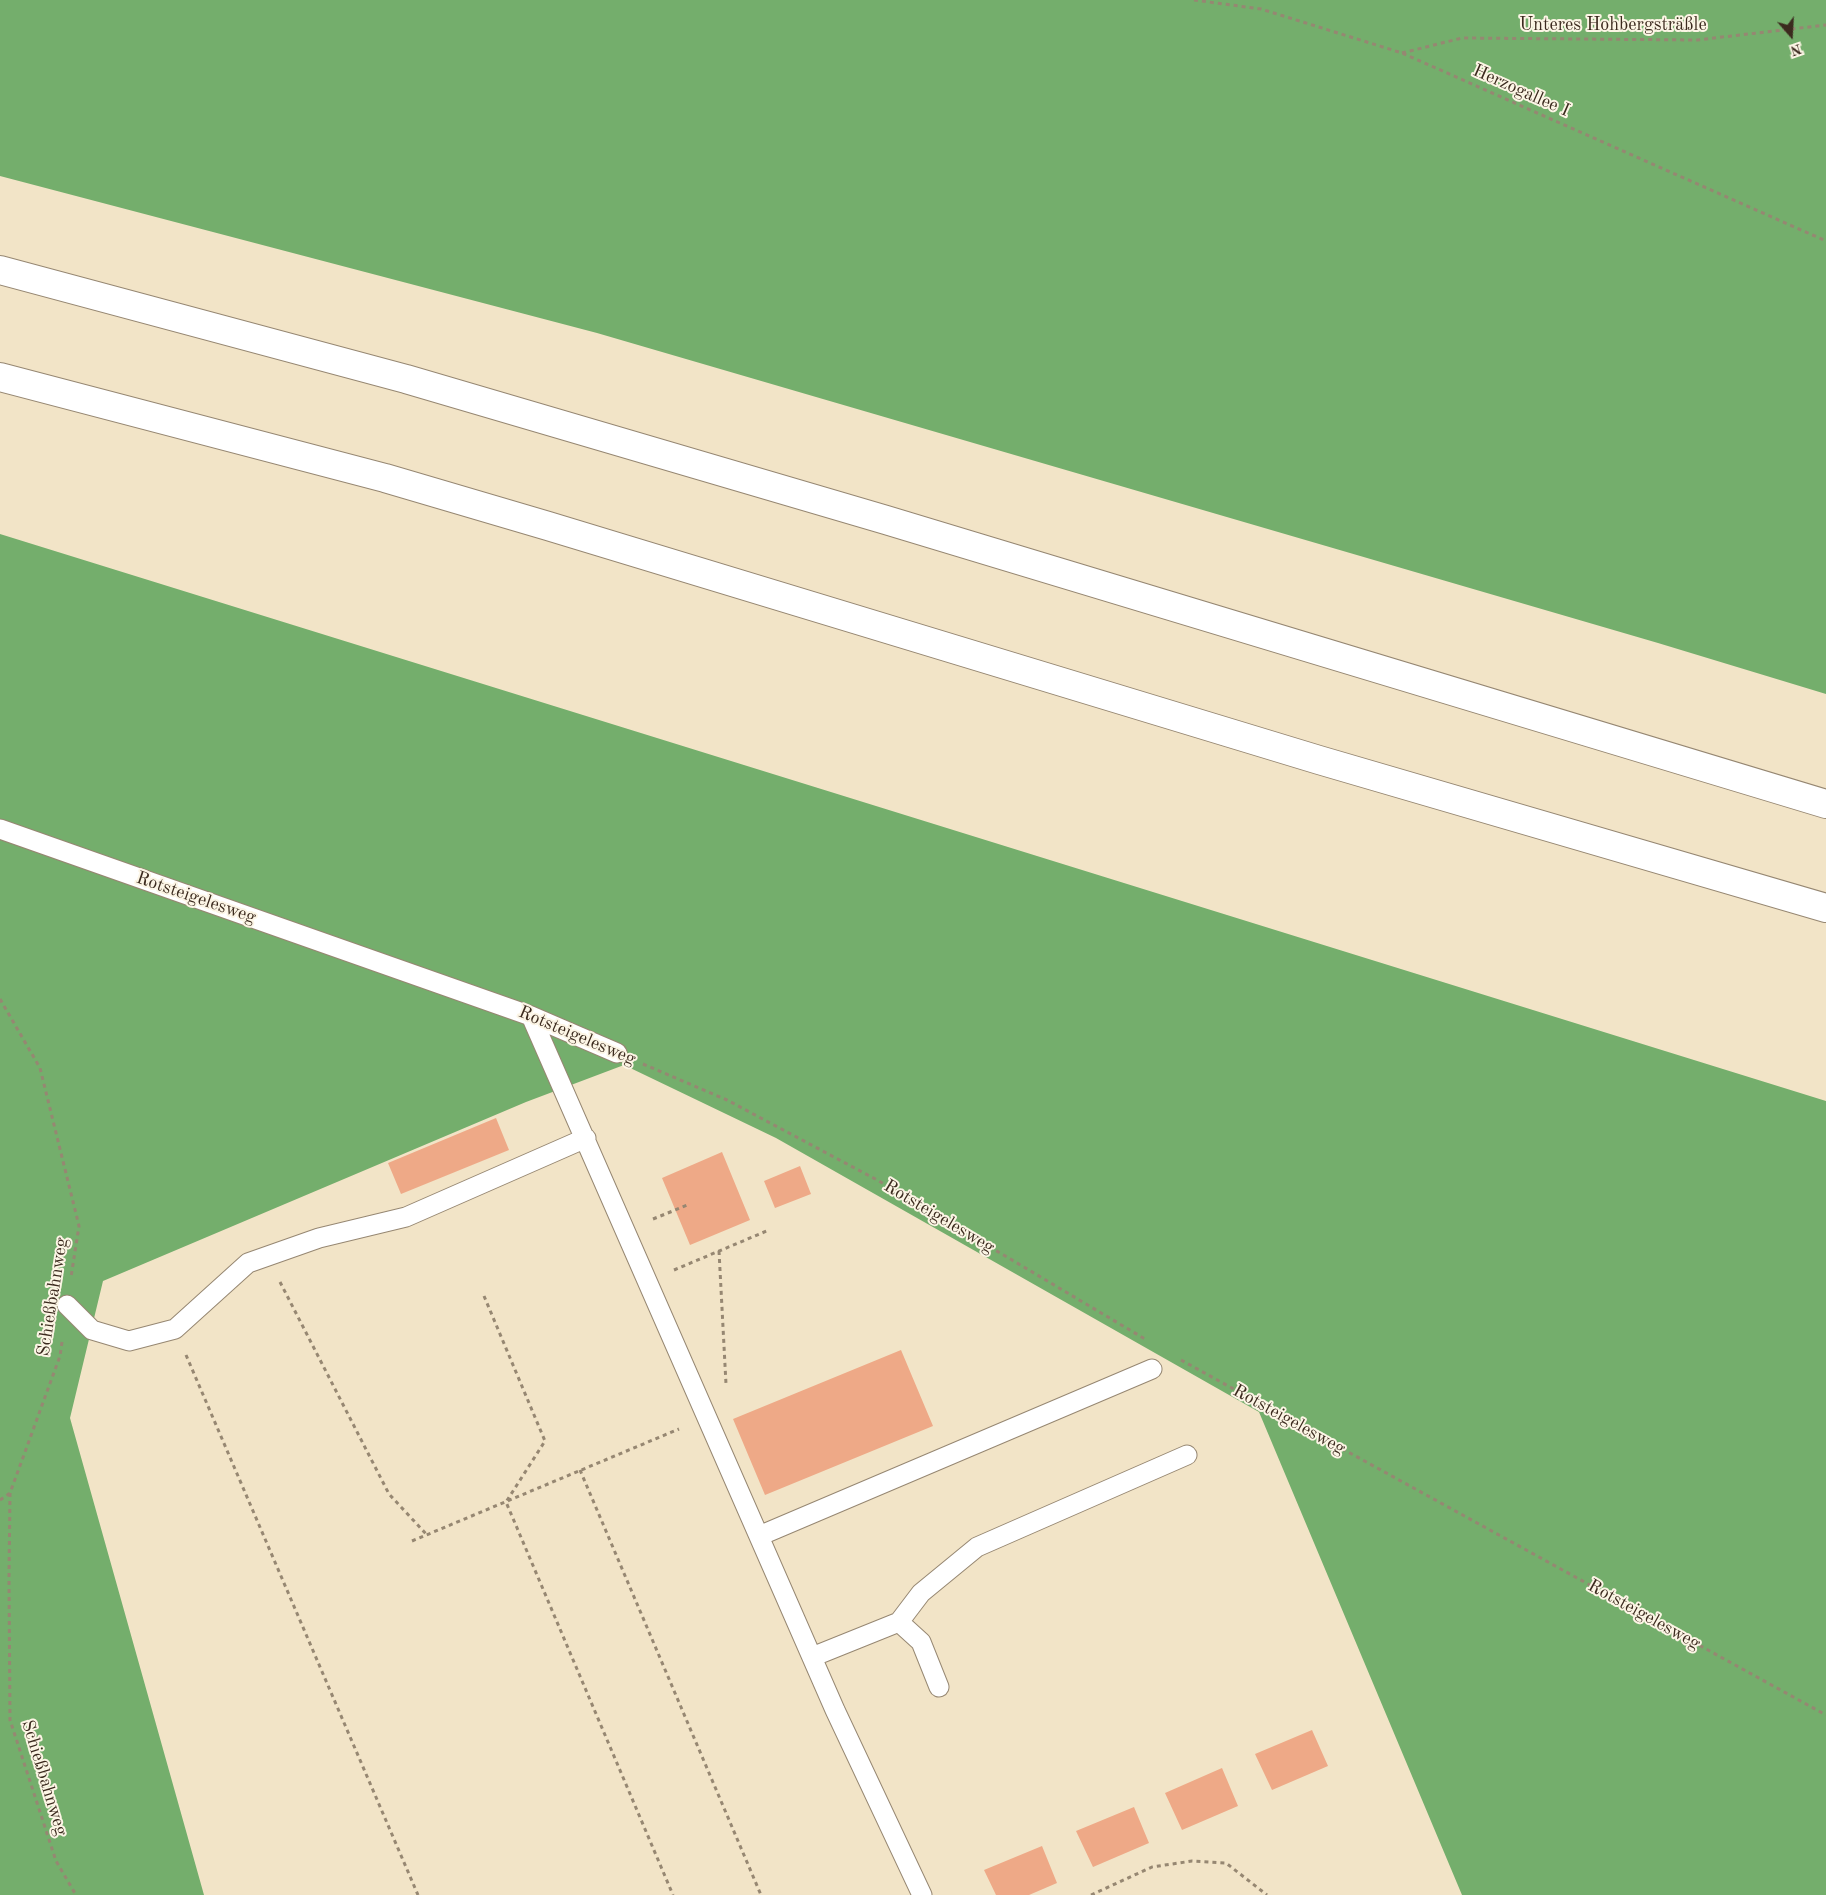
<!DOCTYPE html>
<meta charset="utf-8">
<style>
body{margin:0}
#map{position:relative;width:1826px;height:1895px;overflow:hidden;background:#f2e4c7;font-family:"Old Standard TT",serif}
canvas{display:block}
.north{position:absolute;left:1766px;top:10px;width:50px;height:50px;-webkit-text-stroke:4px #fcf5e5;paint-order:stroke;rotate:161deg;font-size:14px;font-weight:700;line-height:20px;text-align:center;color:#3b2a1e}
.north::after{content:'';display:block;margin:auto;width:18px;height:22px;background:#3b2a1e;clip-path:polygon(50% 0,100% 100%,50% 72%,0 100%)}
</style>
<div id="map">
<canvas width="1826" height="1895"></canvas>
<div class="north">N</div>
</div>
<script>
const c = document.querySelector('canvas').getContext('2d');
c.lineJoin = 'round';
function fill(path, color) {
  c.fillStyle = color;
  c.fill(path, 'evenodd');
}
function shape(rows) {
  const path = new Path2D();
  for (const r of rows) {
    path.moveTo(r[0], r[1]);
    for (let i = 2; i < r.length; i += 2) path.lineTo(r[i], r[i + 1]);
  }
  return path;
}
function strokePath(path, color, width, dash) {
  c.strokeStyle = color;
  c.lineWidth = width;
  c.lineCap = dash ? 'butt' : 'round';
  c.setLineDash(dash || []);
  c.stroke(path);
}
function drawText(font, color, halo, rows, align = 'center') {
  c.font = font + ' "Old Standard TT",serif';
  c.lineWidth = 4;
  c.setLineDash([]);
  c.textBaseline = 'middle';
  c.strokeStyle = halo;
  c.fillStyle = color;
  for (const [text, x, y, turn = 0] of rows) {
    c.save();
    c.translate(x, y);
    c.rotate((+turn || 0) * Math.PI / 180);
    c.textAlign = isNaN(turn) ? turn : align;
    if (halo) c.strokeText(text, 0, 0);
    c.fillText(text, 0, 0);
    c.restore();
  }
}
fill(shape([
 [0,0,1826,0,1826,694,1658,643,597,333,0,176],
 [0,534,1826,1101,1826,1895,1462,1895,1259,1412,776,1138,624,1065,526,1102,103,1281,70,1418,204,1895,0,1895]
]), '#74ae6c');
fill(shape([
 [496,1118,509,1150,401,1194,388,1163],
 [722,1152,750,1220,690,1245,662,1178],
 [800,1166,811,1194,775,1208,764,1181],
 [901,1350,933,1426,765,1495,733,1419],
 [1312,1730,1328,1766,1272,1790,1255,1754],
 [1222,1768,1238,1806,1182,1830,1165,1793],
 [1134,1807,1149,1843,1093,1867,1076,1831],
 [1042,1846,1057,1883,1029,1895,996,1895,984,1870]
]), '#eea987');
const lane = shape([
 [0,829,531,1016,617,1053],
 [531,1016,835,1710,922,1895],
 [67,1305,92,1330,129,1341,175,1329,248,1263,319,1238,406,1217,586,1138],
 [759,1536,1152,1369],
 [899,1622,921,1642,939,1687],
 [812,1657,899,1622,921,1593,977,1547,1187,1455]
]);
const highway = shape([
 [0,270,406,379,886,520,1826,804],
 [0,377,385,478,548,526,1319,760,1826,908]
]);
strokePath(lane, '#968772', 21);
strokePath(highway, '#968772', 30);
strokePath(shape([
 [1194,0,1261,9,1402,53,1826,241],
 [1402,53,1462,38,1697,40,1826,25],
 [0,999,40,1068,79,1226,71,1277],
 [643,1064,727,1100,879,1181,1145,1339],
 [653,1219,690,1204],
 [719,1251,726,1384],
 [674,1270,769,1230],
 [280,1282,389,1494,427,1535],
 [484,1296,545,1441,506,1502,673,1895],
 [62,1342,60,1356,10,1493,9,1577,10,1720,56,1861,76,1895],
 [186,1355,418,1895],
 [1181,1360,1826,1715],
 [580,1470,761,1895],
 [0,1500,10,1493],
 [412,1541,679,1429],
 [1091,1895,1152,1867,1192,1861,1226,1863,1267,1895]
]), '#968772', 3, [4, 4]);
strokePath(lane, '#fff', 19);
strokePath(highway, '#fff', 28);
drawText('18px', '#3b2a1e', '#fcf5e5', [
 ["Unteres Hohbergsträßle",1613,25],
 ["Herzogallee I",1521,91,24],
 ["Rotsteigelesweg",196,898,19],
 ["Rotsteigelesweg",577,1036,23],
 ["Rotsteigelesweg",939,1217,31],
 ["Schießbahnweg",53,1297,-81],
 ["Rotsteigelesweg",1289,1420,29],
 ["Rotsteigelesweg",1644,1615,29],
 ["Schießbahnweg",44,1778,73]
]);
</script>
